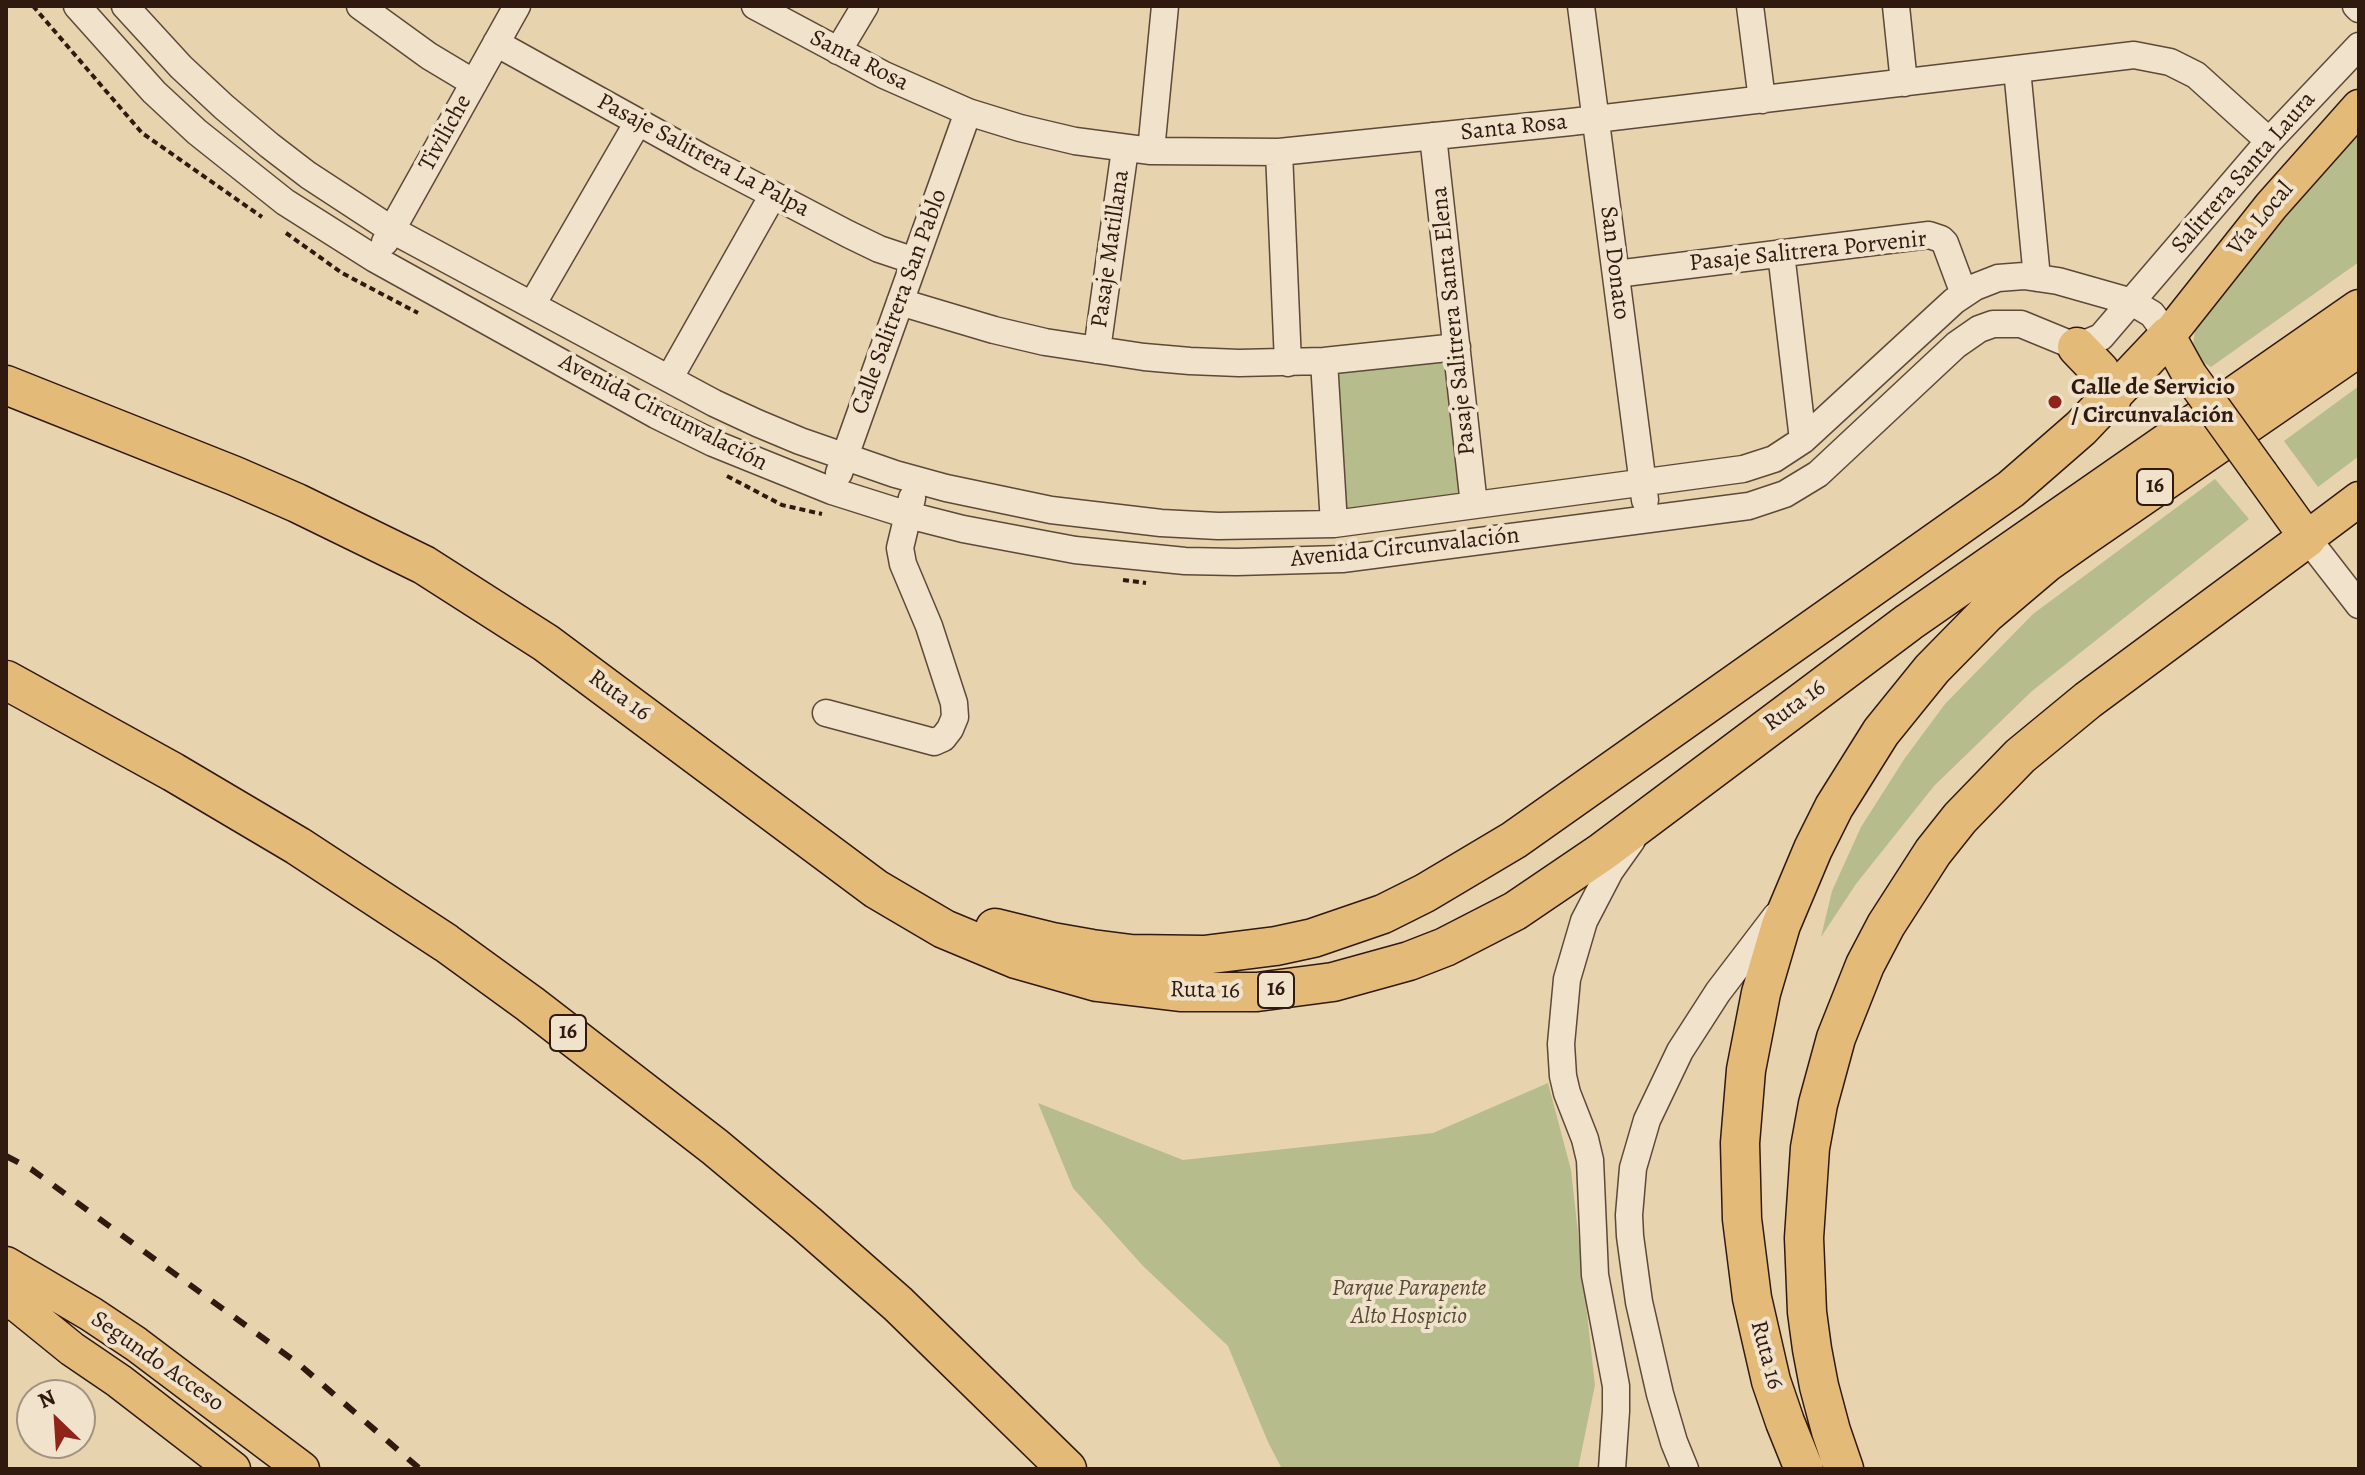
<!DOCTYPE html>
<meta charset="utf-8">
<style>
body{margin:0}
#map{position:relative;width:2365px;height:1475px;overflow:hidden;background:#e8d3af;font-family:Alegreya,serif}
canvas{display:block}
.frame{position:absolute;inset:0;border:8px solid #301a10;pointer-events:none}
.north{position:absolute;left:16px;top:1379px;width:80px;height:80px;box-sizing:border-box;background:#f0e2cb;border:2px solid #a39280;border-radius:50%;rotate:335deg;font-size:22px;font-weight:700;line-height:32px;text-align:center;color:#301a10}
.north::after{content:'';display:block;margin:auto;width:28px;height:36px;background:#8f2418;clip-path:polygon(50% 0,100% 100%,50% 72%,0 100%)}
</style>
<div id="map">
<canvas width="2365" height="1475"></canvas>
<div class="frame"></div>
<div class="north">N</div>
</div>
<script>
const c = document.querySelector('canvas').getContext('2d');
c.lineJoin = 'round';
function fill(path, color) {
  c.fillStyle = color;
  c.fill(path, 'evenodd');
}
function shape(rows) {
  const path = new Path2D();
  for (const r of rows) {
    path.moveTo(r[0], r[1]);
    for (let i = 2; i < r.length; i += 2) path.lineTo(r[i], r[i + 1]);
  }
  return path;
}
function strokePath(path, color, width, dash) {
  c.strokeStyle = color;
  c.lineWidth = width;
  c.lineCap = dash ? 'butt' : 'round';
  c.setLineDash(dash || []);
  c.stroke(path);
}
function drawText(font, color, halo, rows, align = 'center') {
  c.font = font + ' Alegreya,serif';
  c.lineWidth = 8;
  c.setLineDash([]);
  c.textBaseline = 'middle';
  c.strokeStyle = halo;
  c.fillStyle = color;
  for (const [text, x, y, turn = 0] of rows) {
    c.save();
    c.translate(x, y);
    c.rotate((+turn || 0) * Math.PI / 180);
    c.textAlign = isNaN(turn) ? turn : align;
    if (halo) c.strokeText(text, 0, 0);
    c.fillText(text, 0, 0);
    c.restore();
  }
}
fill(shape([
 [2359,133,2359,262,2211,367,2192,355,2195,329,2283,214],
 [1437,354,1450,364,1465,491,1459,497,1346,511,1332,378,1340,368],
 [2359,386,2359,456,2318,487,2284,441],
 [2215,479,2249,519,2032,691,1934,786,1856,884,1821,937,1832,891,1861,827,1905,758,1945,704,2033,614],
 [1548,1083,1571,1170,1595,1385,1578,1469,1282,1469,1268,1442,1228,1346,1143,1266,1073,1188,1038,1103,1183,1160,1433,1133]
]), '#b6bc8b');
const minor = shape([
 [77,6,154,92,197,132,285,202,375,259,656,415,713,443,832,491,908,515,963,529,1075,550,1185,561,1237,562,1342,559,1749,506,1785,494,1818,474,1956,345,1979,329,1993,324,2021,324,2077,347,2101,337,2269,141,2359,46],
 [125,6,181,67,224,107,269,145,308,175,392,230,714,403,757,423,800,441,895,474,946,488,1051,510,1161,523,1218,526,1334,524,1743,469,1774,459,1803,440,1954,301,1975,287,1998,278,2024,276,2058,281,2132,302,2152,314,2168,336],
 [360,6,429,56,474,83],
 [755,6,884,75,968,112,1020,128,1075,141,1151,151,1279,152,1571,122,2134,55,2170,62,2196,75,2269,141],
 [1581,6,1645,500],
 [1750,6,1762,100],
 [1896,6,1904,83],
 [2356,6,2359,9],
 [496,43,703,158,848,234,879,249,915,261],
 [838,51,865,6],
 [2017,69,2037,278],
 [1433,136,1474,505],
 [1151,151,1165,6],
 [1279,152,1288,363],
 [385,242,517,6],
 [1781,253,1803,440],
 [1616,274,1929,235,1941,239,1945,243,1964,294],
 [900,302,994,330,1045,342,1144,357,1190,361,1239,363,1324,361,1457,347],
 [532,305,638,122],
 [1097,350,1125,149],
 [1324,361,1334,524],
 [669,379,773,195],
 [839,473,968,112],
 [2307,538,2359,605],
 [826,713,934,742,943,738,950,729,955,717,954,703,929,626,903,564,900,548,912,498],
 [1612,1469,1616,1411,1616,1386,1595,1275,1590,1160,1585,1139,1567,1093,1563,1076,1561,1044,1567,979,1584,921,1610,871,1632,840],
 [1685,1469,1674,1442,1660,1394,1639,1302,1630,1236,1629,1215,1633,1168,1647,1120,1680,1051,1718,992,1776,916]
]);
const major = shape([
 [2189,374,2168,336,2271,206,2359,107],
 [2261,474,2307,538,2359,499],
 [6,1264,91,1314,136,1344,302,1469],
 [6,1299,19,1306,72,1349,119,1381,233,1469]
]);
const highway = shape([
 [2077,347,2100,371,2112,398],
 [6,385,235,476,297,503,424,565,546,643,876,889,944,929,1016,959,1097,982,1180,992,1257,992,1333,982,1409,961,1445,947,1515,911,1602,852,1909,622,2359,309],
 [6,680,173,772,298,846,446,943,530,1004,715,1147,807,1224,898,1304,1067,1469],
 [995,928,1052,942,1092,949,1131,954,1204,955,1276,946,1313,938,1383,914,1425,893,1514,840,2011,489,2081,428,2168,336],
 [1804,1469,1785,1422,1771,1381,1752,1298,1742,1219,1740,1143,1746,1070,1761,993,1781,925,1813,849,1834,807,1881,732,1932,669,1987,613,2046,563,2080,539,2359,347],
 [1844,1469,1831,1431,1819,1386,1812,1349,1807,1312,1804,1238,1810,1148,1818,1104,1836,1038,1865,965,1886,925,1933,852,1960,818,2020,756,2088,700,2307,538]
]);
strokePath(minor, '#5e4838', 29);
strokePath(major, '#301a10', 37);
strokePath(highway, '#301a10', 41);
strokePath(shape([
 [33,6,142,133,262,217],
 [286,233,342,273,418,313],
 [727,476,782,505,822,514],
 [1123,580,1146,583]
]), '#301a10', 4, [6, 4]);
strokePath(minor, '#f0e2cb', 26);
strokePath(major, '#e4ba78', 34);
strokePath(highway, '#e4ba78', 38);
strokePath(shape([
 [6,1156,31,1169,300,1365,420,1469]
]), '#301a10', 6, [14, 14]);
const majorBridge = shape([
 [2189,374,2261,474]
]);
strokePath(majorBridge, '#301a10', 37, []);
strokePath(majorBridge, '#e4ba78', 34);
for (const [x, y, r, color] of [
 [2055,402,8,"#8f2418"]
]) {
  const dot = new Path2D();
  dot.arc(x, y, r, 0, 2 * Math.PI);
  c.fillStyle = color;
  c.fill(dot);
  strokePath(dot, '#f0e2cb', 3);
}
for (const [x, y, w] of [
 [2155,487,36],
 [1276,990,36],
 [568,1033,36]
]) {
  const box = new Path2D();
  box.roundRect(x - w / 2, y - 18, w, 36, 6);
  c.fillStyle = '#f0e2cb';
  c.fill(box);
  strokePath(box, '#301a10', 2);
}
drawText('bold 22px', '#301a10', null, [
 ["16",2155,487],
 ["16",1276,990],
 ["16",568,1033]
]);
drawText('24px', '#301a10', '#f0e2cb', [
 ["Santa Rosa",859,61,27],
 ["Santa Rosa",1514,128,-6],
 ["Tiviliche",446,133,-61],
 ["Pasaje Salitrera La Palpa",703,156,28],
 ["Salitrera Santa Laura",2244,173,-49],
 ["Vía Local",2261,219,-50],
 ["Pasaje Matillana",1111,249,-82],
 ["Pasaje Salitrera Porvenir",1808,252,-6],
 ["San Donato",1614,263,83],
 ["Calle Salitrera San Pablo",900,302,-70],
 ["Pasaje Salitrera Santa Elena",1454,321,-96],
 ["Avenida Circunvalación",663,413,27],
 ["Avenida Circunvalación",1405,548,-6],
 ["Ruta 16",619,696,36],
 ["Ruta 16",1795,706,-36],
 ["Ruta 16",1205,991,1],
 ["Ruta 16",1766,1355,75],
 ["Segundo Acceso",157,1362,35]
]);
drawText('bold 24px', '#301a10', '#f0e2cb', [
 ["Calle de Servicio",2071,388],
 ["/ Circunvalación",2071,416]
], 'left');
drawText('italic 24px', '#584b35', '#f0e2cb', [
 ["Parque Parapente",1409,1289],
 ["Alto Hospicio",1409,1317]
]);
</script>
